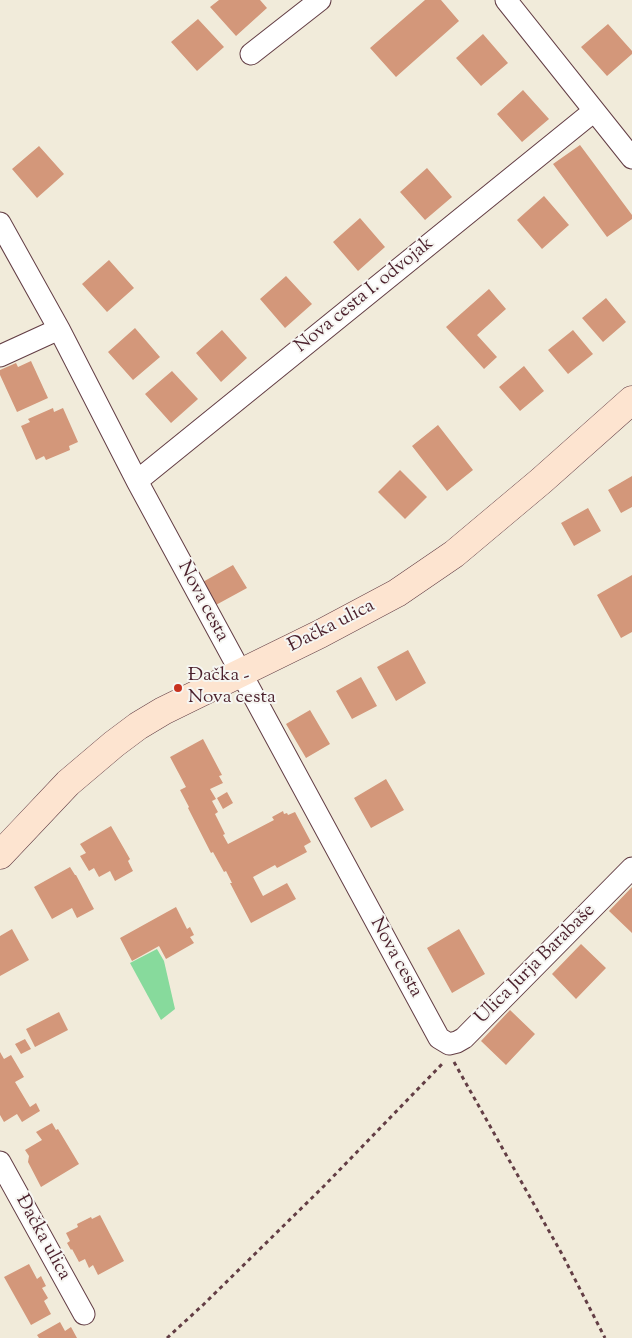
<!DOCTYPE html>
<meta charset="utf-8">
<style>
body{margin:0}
canvas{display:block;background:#f1ebda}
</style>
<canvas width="632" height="1338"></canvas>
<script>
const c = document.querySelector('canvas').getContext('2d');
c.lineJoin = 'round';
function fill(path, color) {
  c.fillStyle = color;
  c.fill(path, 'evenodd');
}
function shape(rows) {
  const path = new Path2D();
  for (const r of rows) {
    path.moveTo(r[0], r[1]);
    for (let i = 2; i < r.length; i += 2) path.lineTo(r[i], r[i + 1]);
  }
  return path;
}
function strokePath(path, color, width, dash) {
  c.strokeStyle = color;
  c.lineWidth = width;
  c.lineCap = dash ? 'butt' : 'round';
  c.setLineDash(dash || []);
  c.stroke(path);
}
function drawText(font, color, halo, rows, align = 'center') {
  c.font = font + ' "Sorts Mill Goudy",serif';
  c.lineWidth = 4;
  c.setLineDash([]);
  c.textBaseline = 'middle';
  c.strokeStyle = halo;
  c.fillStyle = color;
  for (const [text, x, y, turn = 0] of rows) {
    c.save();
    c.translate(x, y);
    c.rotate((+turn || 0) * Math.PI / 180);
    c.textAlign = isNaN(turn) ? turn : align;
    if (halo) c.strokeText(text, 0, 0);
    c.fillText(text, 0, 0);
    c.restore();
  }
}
fill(shape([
 [157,949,164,961,175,1009,161,1020,130,963]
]), '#87da9c');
fill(shape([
 [219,0,260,0,267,8,236,36,210,7],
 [425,0,441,0,459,21,396,77,370,48],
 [198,19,224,47,197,71,171,42],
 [608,24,632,51,632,54,607,76,581,47],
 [483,34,508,63,481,86,456,58],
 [523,90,549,119,522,142,497,114],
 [580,145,632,215,632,219,607,237,553,164],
 [39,146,64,174,37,198,12,169],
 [427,168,452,197,425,220,400,192],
 [544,196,569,225,542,249,517,220],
 [360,218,385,247,358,271,333,242],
 [109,260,134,288,107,312,82,284],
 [286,276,312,304,285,328,260,299],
 [489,289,506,309,477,335,497,357,484,369,446,327],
 [606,298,626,322,603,342,582,318],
 [135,328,160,357,133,380,108,352],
 [222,330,247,358,221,382,196,353],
 [573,330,593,354,568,374,548,350],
 [31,361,48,398,17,412,0,375,0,370,16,363,18,367],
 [524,366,544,391,520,411,499,387],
 [172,371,198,399,171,423,145,394],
 [53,408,54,412,63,408,78,442,69,446,70,450,46,460,44,456,36,460,21,426,30,422,28,419],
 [438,425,473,470,447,491,412,446],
 [400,470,427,497,405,519,378,492],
 [632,476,632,507,621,513,608,490],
 [588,508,601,531,574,546,561,523],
 [233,565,247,588,214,606,201,583],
 [632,575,632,632,621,638,597,595],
 [408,650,426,683,396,701,377,667],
 [361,677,377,706,352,719,336,691],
 [310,710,330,744,306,758,286,724],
 [203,739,222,775,219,776,223,783,210,789,216,799,212,801,218,812,215,814,225,834,223,835,228,844,274,820,272,817,283,811,284,814,287,813,288,815,295,812,311,842,304,846,307,852,277,868,275,865,253,877,263,896,287,883,296,899,251,923,230,883,232,883,226,871,224,872,213,852,211,853,188,808,189,807,180,790,186,787,170,757],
 [386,779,404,810,371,828,354,798],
 [227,792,233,803,223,809,217,798],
 [111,826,130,859,128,861,133,871,115,881,110,871,99,877,94,868,89,871,80,856,86,853,80,844],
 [70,867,75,875,76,875,94,909,77,918,72,908,52,919,34,887],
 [632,887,632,933,609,911],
 [176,907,187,929,190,927,194,935,190,937,194,943,166,959,159,946,132,961,120,938],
 [12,929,29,960,0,976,0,936],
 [459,929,485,974,452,993,427,948],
 [581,944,606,968,576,999,552,974],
 [510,1010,535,1034,506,1065,481,1041],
 [59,1012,68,1030,35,1047,26,1029],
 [25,1039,31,1049,21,1054,15,1044],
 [0,1052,4,1059,11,1055,24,1077,15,1082,30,1107,36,1103,40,1111,22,1122,17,1114,4,1122,0,1115],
 [52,1123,56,1130,58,1129,79,1164,41,1187,28,1162,29,1156,25,1150,42,1140,36,1132],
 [100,1215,124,1261,98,1275,93,1265,89,1268,85,1259,79,1262,72,1249,71,1250,67,1243,70,1241,66,1233,78,1227,77,1224,91,1217,92,1219],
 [29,1264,37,1279,41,1276,46,1286,42,1288,48,1298,44,1301,51,1314,31,1325,4,1277],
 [60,1322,65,1331,71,1327,77,1338,39,1338,37,1335]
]), '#d3977a');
const street = shape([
 [506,0,632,158],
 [251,54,320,0],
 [0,223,59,329,137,481,439,1038,449,1044,457,1042,464,1038,632,868],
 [0,356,59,329],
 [137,481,594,111],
 [0,1162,84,1314]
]);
const secondary = shape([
 [0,855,68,783,114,744,138,726,163,711,320,634,397,593,454,554,541,481,632,400]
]);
strokePath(street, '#633e45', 23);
strokePath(secondary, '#633e45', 29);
strokePath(shape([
 [454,1062,563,1256,605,1338],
 [167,1338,204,1304,324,1186,443,1063]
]), '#633e45', 3, [4, 4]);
strokePath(street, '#fff', 21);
strokePath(secondary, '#fde4d0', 28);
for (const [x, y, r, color] of [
 [178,688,5,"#c8321e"]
]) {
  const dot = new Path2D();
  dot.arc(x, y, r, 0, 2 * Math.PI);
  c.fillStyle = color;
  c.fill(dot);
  strokePath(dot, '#f6f6f2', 2);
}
drawText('19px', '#4a1f2b', '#f6f6f2', [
 ["Nova cesta I. odvojak",365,296,-39],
 ["Nova cesta",202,602,62],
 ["Đačka ulica",332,627,-27],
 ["Nova cesta",395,958,61],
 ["Ulica Jurja Barabaše",536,965,-45],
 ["Đačka ulica",42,1238,61]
]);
drawText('19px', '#4a1f2b', '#f6f6f2', [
 ["Đačka -",188,677],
 ["Nova cesta",188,699]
], 'left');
</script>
